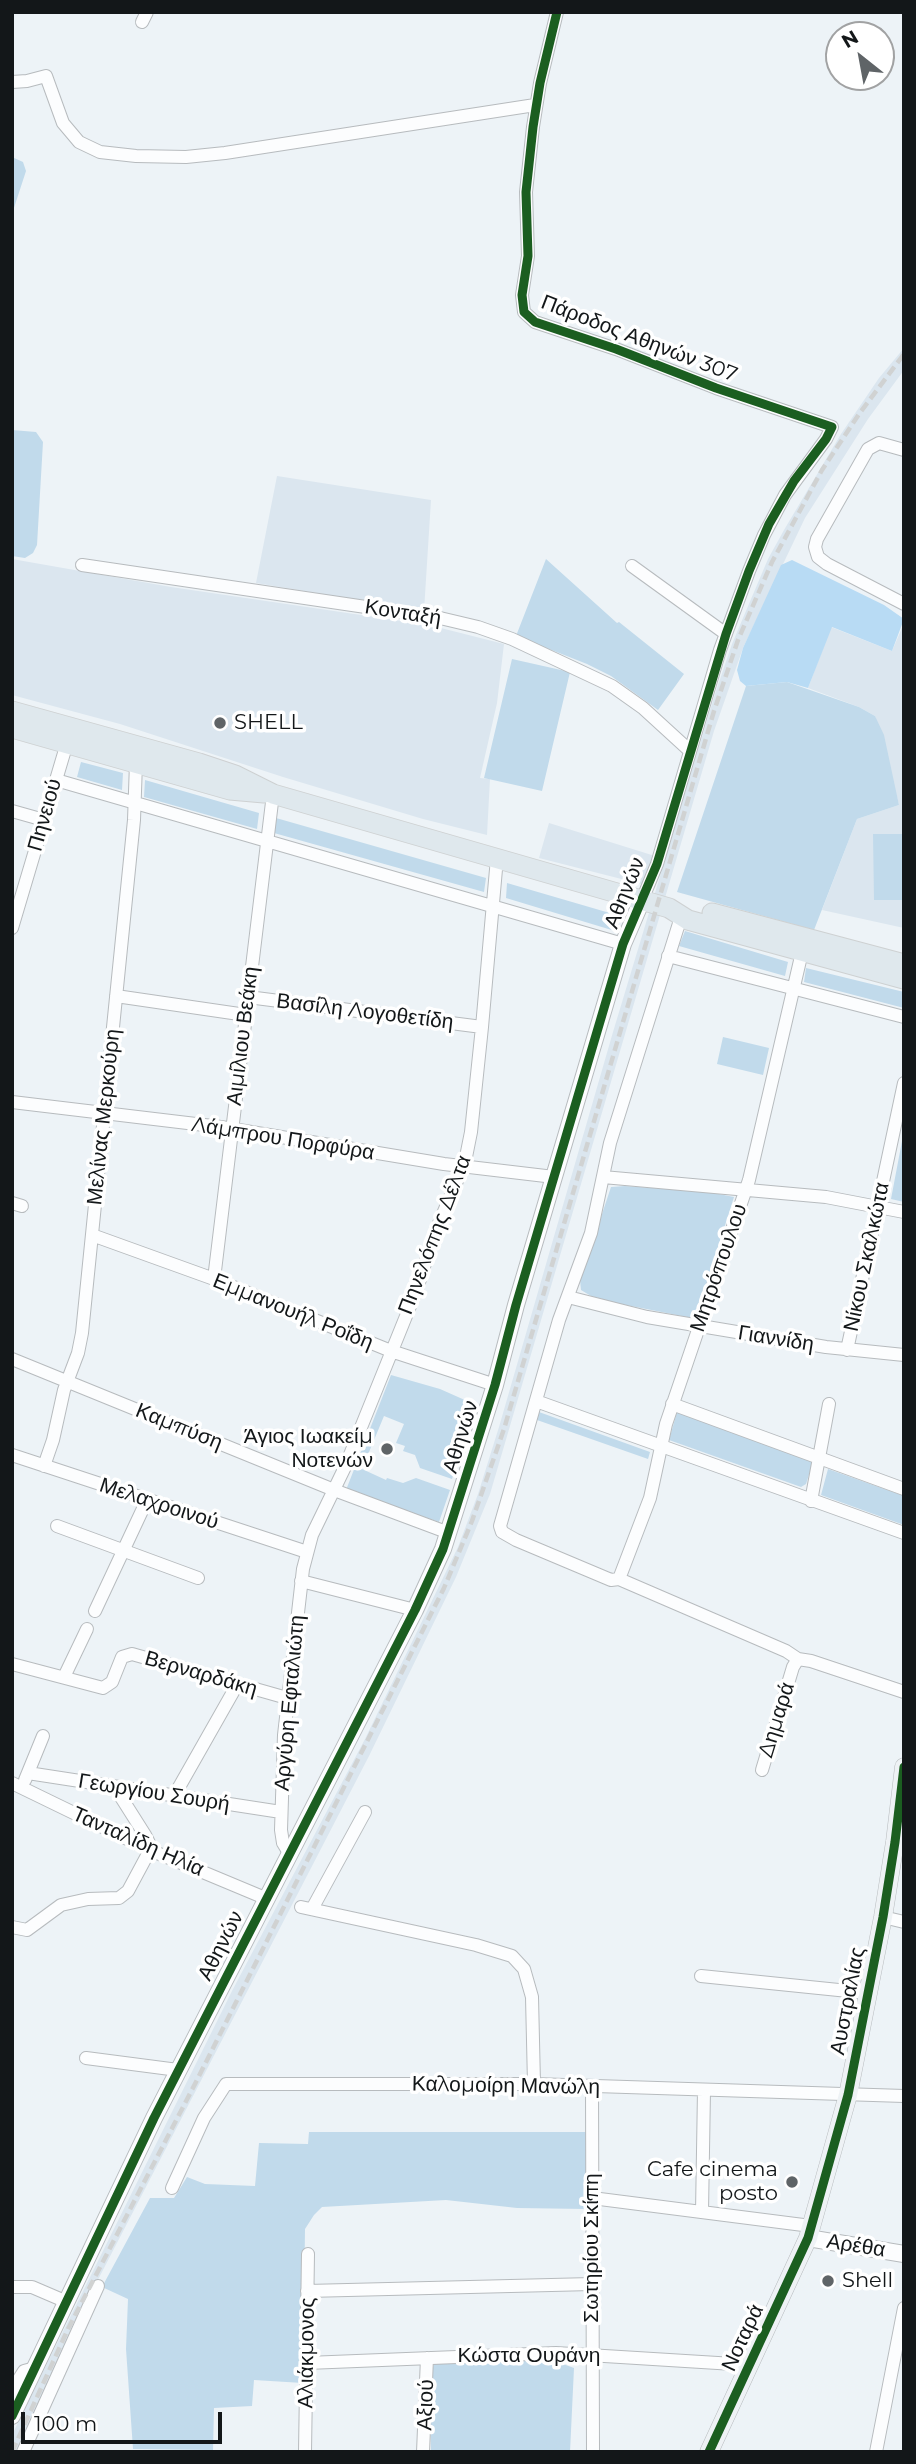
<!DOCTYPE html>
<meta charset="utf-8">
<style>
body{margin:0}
#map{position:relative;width:916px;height:2464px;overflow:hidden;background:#edf3f7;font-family:Montserrat,sans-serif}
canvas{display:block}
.frame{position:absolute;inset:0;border:14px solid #131719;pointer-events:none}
.north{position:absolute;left:825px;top:21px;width:70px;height:70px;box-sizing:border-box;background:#fff;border:2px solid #a1a2a3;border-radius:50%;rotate:329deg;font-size:19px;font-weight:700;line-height:28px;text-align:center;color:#131719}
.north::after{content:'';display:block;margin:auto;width:24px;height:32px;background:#5f6467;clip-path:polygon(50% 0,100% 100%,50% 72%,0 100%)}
.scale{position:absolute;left:21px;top:2412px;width:201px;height:32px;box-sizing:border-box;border:4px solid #131719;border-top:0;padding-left:9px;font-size:21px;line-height:24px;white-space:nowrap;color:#131719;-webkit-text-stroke:5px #fff;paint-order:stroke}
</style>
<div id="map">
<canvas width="916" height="2464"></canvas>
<div class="frame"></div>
<div class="north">N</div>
<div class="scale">100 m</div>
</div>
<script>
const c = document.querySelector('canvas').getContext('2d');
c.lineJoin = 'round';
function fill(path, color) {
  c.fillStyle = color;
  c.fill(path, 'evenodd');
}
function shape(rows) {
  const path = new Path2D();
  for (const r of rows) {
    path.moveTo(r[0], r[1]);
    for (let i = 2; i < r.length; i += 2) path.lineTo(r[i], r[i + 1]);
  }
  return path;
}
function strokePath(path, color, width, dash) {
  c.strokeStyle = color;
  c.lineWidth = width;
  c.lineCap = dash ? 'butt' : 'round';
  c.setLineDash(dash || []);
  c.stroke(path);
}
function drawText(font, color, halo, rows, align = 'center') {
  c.font = font + ' Montserrat,sans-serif';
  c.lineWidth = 7;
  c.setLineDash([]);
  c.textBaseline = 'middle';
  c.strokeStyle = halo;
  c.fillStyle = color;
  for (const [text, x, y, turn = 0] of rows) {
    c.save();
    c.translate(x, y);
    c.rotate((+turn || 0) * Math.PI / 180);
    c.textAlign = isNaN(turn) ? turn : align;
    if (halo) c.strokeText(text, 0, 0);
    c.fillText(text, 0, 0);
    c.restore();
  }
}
fill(shape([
 [904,348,904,370,868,419,805,518,743,648,714,731,490,1494,456,1577,369,1756,74,2326,17,2452,12,2452,12,2435,30,2398,232,1991,365,1739,458,1547,478,1494,499,1427,613,1032,715,694,732,644,768,559,784,530,841,434,879,378],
 [277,476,431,500,424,611,256,583],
 [12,559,171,587,429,625,504,644,497,703,480,778,490,779,487,835,423,819,283,777,120,724,12,695],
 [904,623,904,928,822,910,857,819,899,805,875,716,859,707,808,688,831,627,892,651],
 [549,823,655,856,645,885,539,858]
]), '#dbe6ef');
fill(shape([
 [12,157,23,162,26,171,12,214],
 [12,430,36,432,43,442,37,545,33,553,25,558,12,556],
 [546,559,617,623,619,622,684,674,658,710,611,676,587,664,516,636],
 [512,659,570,672,542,791,484,778],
 [787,682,859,707,875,716,884,735,899,805,857,819,814,930,677,892,746,686],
 [81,762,123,773,122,790,77,777],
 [145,780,259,813,257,829,144,797],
 [276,818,486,878,484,892,274,833],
 [873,834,904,834,904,900,874,900],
 [507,883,620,916,615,931,506,898],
 [685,931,788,962,785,976,679,946],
 [806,968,904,992,904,1008,804,982],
 [723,1037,769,1048,763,1075,717,1064],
 [902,1141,904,1141,904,1202,891,1199],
 [625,1186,709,1192,734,1197,698,1310,694,1317,687,1317,621,1304,591,1296,581,1290,580,1280,611,1187],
 [391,1375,440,1389,476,1405,452,1479,420,1468,415,1455,403,1451,405,1446,396,1443,404,1424,384,1416,362,1469,386,1480,387,1478,403,1483,416,1478,450,1490,439,1522,346,1490],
 [539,1412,650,1452,648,1459,537,1420],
 [677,1412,813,1462,806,1484,801,1487,669,1440],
 [828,1469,904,1496,904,1525,821,1495],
 [309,2132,587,2132,586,2209,517,2208,446,2200,322,2207,314,2215,305,2229,303,2383,254,2380,252,2406,214,2408,213,2450,133,2449,126,2349,128,2299,102,2287,150,2198,174,2198,187,2177,205,2184,255,2186,259,2143,308,2144],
 [534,2359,552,2360,574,2368,570,2452,431,2452,430,2386,434,2362]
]), '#c1daeb');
fill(shape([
 [792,560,884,605,904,619,892,651,832,627,808,688,787,682,746,686,740,681,737,670,743,648,781,565]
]), '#b8dbf4');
const minor = shape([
 [557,12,540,83,533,127,526,192,528,256,522,295,524,312,535,322,616,349,716,388,832,427,826,439,785,495,764,535,749,571,720,650,657,864,642,900],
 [142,22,147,12],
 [12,82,27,81,46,76,63,123,79,142,100,152,136,156,186,157,225,153,535,105],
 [904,450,879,443,868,449,817,539,815,547,818,557,827,564,904,604],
 [82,565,440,618,478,627,512,639,612,686,643,708,690,751],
 [632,566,726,634],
 [56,780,623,944],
 [12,811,44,820],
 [12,928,67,743],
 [668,956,904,1017],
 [116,996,246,1015],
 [248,997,482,1027],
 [12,1102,221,1127,444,1164,554,1177],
 [603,1177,826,1197,904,1212],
 [12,1203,22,1206],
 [92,1235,214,1279,391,1351,495,1385],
 [214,1279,273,794],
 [568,1297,647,1317,826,1347,904,1355],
 [847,1350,904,1083],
 [12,1359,334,1490,449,1533],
 [536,1401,904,1533],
 [672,1404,904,1489],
 [12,1455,307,1552],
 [44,1466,53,1440,64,1390,78,1353,82,1333,134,820,136,763],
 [811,1501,829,1404],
 [57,1526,198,1578],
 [619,1579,611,1580,516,1540,502,1532,500,1526,559,1320,591,1233,610,1143,681,917],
 [619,1579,650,1498,666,1424,749,1180,802,952],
 [619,1579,786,1651,798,1659],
 [301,1581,415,1610],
 [95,1611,147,1500],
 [12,1664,103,1688,112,1682,122,1657,132,1654,287,1698],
 [64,1677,87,1629],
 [762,1770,793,1667,798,1659,811,1661,904,1692],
 [28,1773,281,1812],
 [25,1780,43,1736],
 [12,1783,150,1850,265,1898],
 [174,1796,237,1685],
 [289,1853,283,1843,281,1830,284,1735,303,1569,312,1535,345,1467,417,1289,434,1235,465,1162,471,1132,482,1027,497,858],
 [301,1907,476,1945,512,1956,524,1969,532,1997,534,2084],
 [312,1909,365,1812],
 [883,1917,904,1922],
 [12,1927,27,1930,61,1905,88,1899,119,1898,128,1891,150,1850,150,1845,145,1835,114,1786],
 [701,1976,868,1993],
 [86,2058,178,2070],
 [592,2086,593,2452],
 [172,2188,204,2118,226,2084,534,2084,904,2096],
 [592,2198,811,2226],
 [702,2212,704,2090],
 [12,2287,32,2287,67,2302],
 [307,2291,592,2284],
 [307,2363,556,2353,750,2365],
 [12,2390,24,2371,35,2368],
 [23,2452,98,2286],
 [305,2452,308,2254],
 [423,2452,427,2358],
 [876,2452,904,2308]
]);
const tertiary = shape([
 [808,2238,904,2254],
 [12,2416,154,2118,415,1610,443,1549,495,1385,516,1305,623,944,642,900]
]);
const secondary = shape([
 [709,2452,808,2238,848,2095,883,1917,895,1842,904,1767]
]);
const primary = shape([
 [12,711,199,763,235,775,273,794,669,908,688,920,904,979],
 [12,728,230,790,264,793],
 [712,913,904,964]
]);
strokePath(minor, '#b7bbbe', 14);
strokePath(tertiary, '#b7bbbe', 18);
strokePath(secondary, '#b7bbbe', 19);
strokePath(primary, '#ced1d2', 21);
strokePath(minor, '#fcfdfe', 12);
strokePath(tertiary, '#fcfdfe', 16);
strokePath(secondary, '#eef2f5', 18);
strokePath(primary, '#dfe8ed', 19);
strokePath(shape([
 [12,2452,68,2329,196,2082,444,1588,472,1521,504,1429,714,711,738,640,772,562,822,470,859,414,904,354]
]), '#d0d2d2', 4.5, [10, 5]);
strokePath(shape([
 [12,2416,154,2118,415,1610,443,1549,495,1385,516,1305,623,944,657,864,726,634,749,571,769,524,794,481,826,439,832,427,716,388,616,349,535,322,524,312,522,295,528,256,526,192,533,127,540,83,557,12],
 [709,2452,808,2238,848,2095,883,1917,895,1842,904,1767]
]), '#1b5e20', 9);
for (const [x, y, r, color] of [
 [220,723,7,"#5f6467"],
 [387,1449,7,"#5f6467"],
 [792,2182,7,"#5f6467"],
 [828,2281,7,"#5f6467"]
]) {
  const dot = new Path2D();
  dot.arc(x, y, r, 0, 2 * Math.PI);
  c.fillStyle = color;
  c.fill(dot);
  strokePath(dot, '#fff', 2.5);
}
drawText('21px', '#131719', '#fff', [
 ["Πάροδος Αθηνών 307",639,339,21],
 ["Κονταξή",403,613,9],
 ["Πηνειού",45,815,-74],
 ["Αθηνών",625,893,-68],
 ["Βασίλη Λογοθετίδη",365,1012,7],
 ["Αιμίλιου Βεάκη",243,1036,-83],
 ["Μελίνας Μερκούρη",104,1117,-84],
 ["Λάμπρου Πορφύρα",283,1139,9],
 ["Πηνελόπης Δέλτα",435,1235,-69],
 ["Νίκου Σκαλκώτα",867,1257,-78],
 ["Μητρόπουλου",719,1268,-71],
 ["Εμμανουήλ Ροΐδη",293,1312,22],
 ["Γιαννίδη",776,1339,9],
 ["Καμπύση",179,1427,22],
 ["Αθηνών",461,1437,-73],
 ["Μελαχροινού",159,1504,18],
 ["Βερναρδάκη",201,1674,16],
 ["Αργύρη Εφταλιώτη",290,1703,-85],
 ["Δημαρά",777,1720,-73],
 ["Γεωργίου Σουρή",154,1793,9],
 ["Τανταλίδη Ηλία",138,1842,24],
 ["Αθηνών",221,1946,-63],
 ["Αυστραλίας",848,2001,-79],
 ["Καλομοίρη Μανώλη",506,2086,1],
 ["Αρέθα",856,2246,9],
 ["Σωτηρίου Σκίπη",592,2248,-90],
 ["Νοταρά",743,2338,-65],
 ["Αλιάκμονος",307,2353,-89],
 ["Κώστα Ουράνη",529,2356],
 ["Αξιού",426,2405,-88]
]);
drawText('21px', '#131719', '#fff', [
 ["SHELL",234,723],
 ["Άγιος Ιωακείμ",373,1437,"right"],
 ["Νοτενών",373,1461,"right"],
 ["Cafe cinema",778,2170,"right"],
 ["posto",778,2194,"right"],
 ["Shell",842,2281]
], 'left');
</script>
